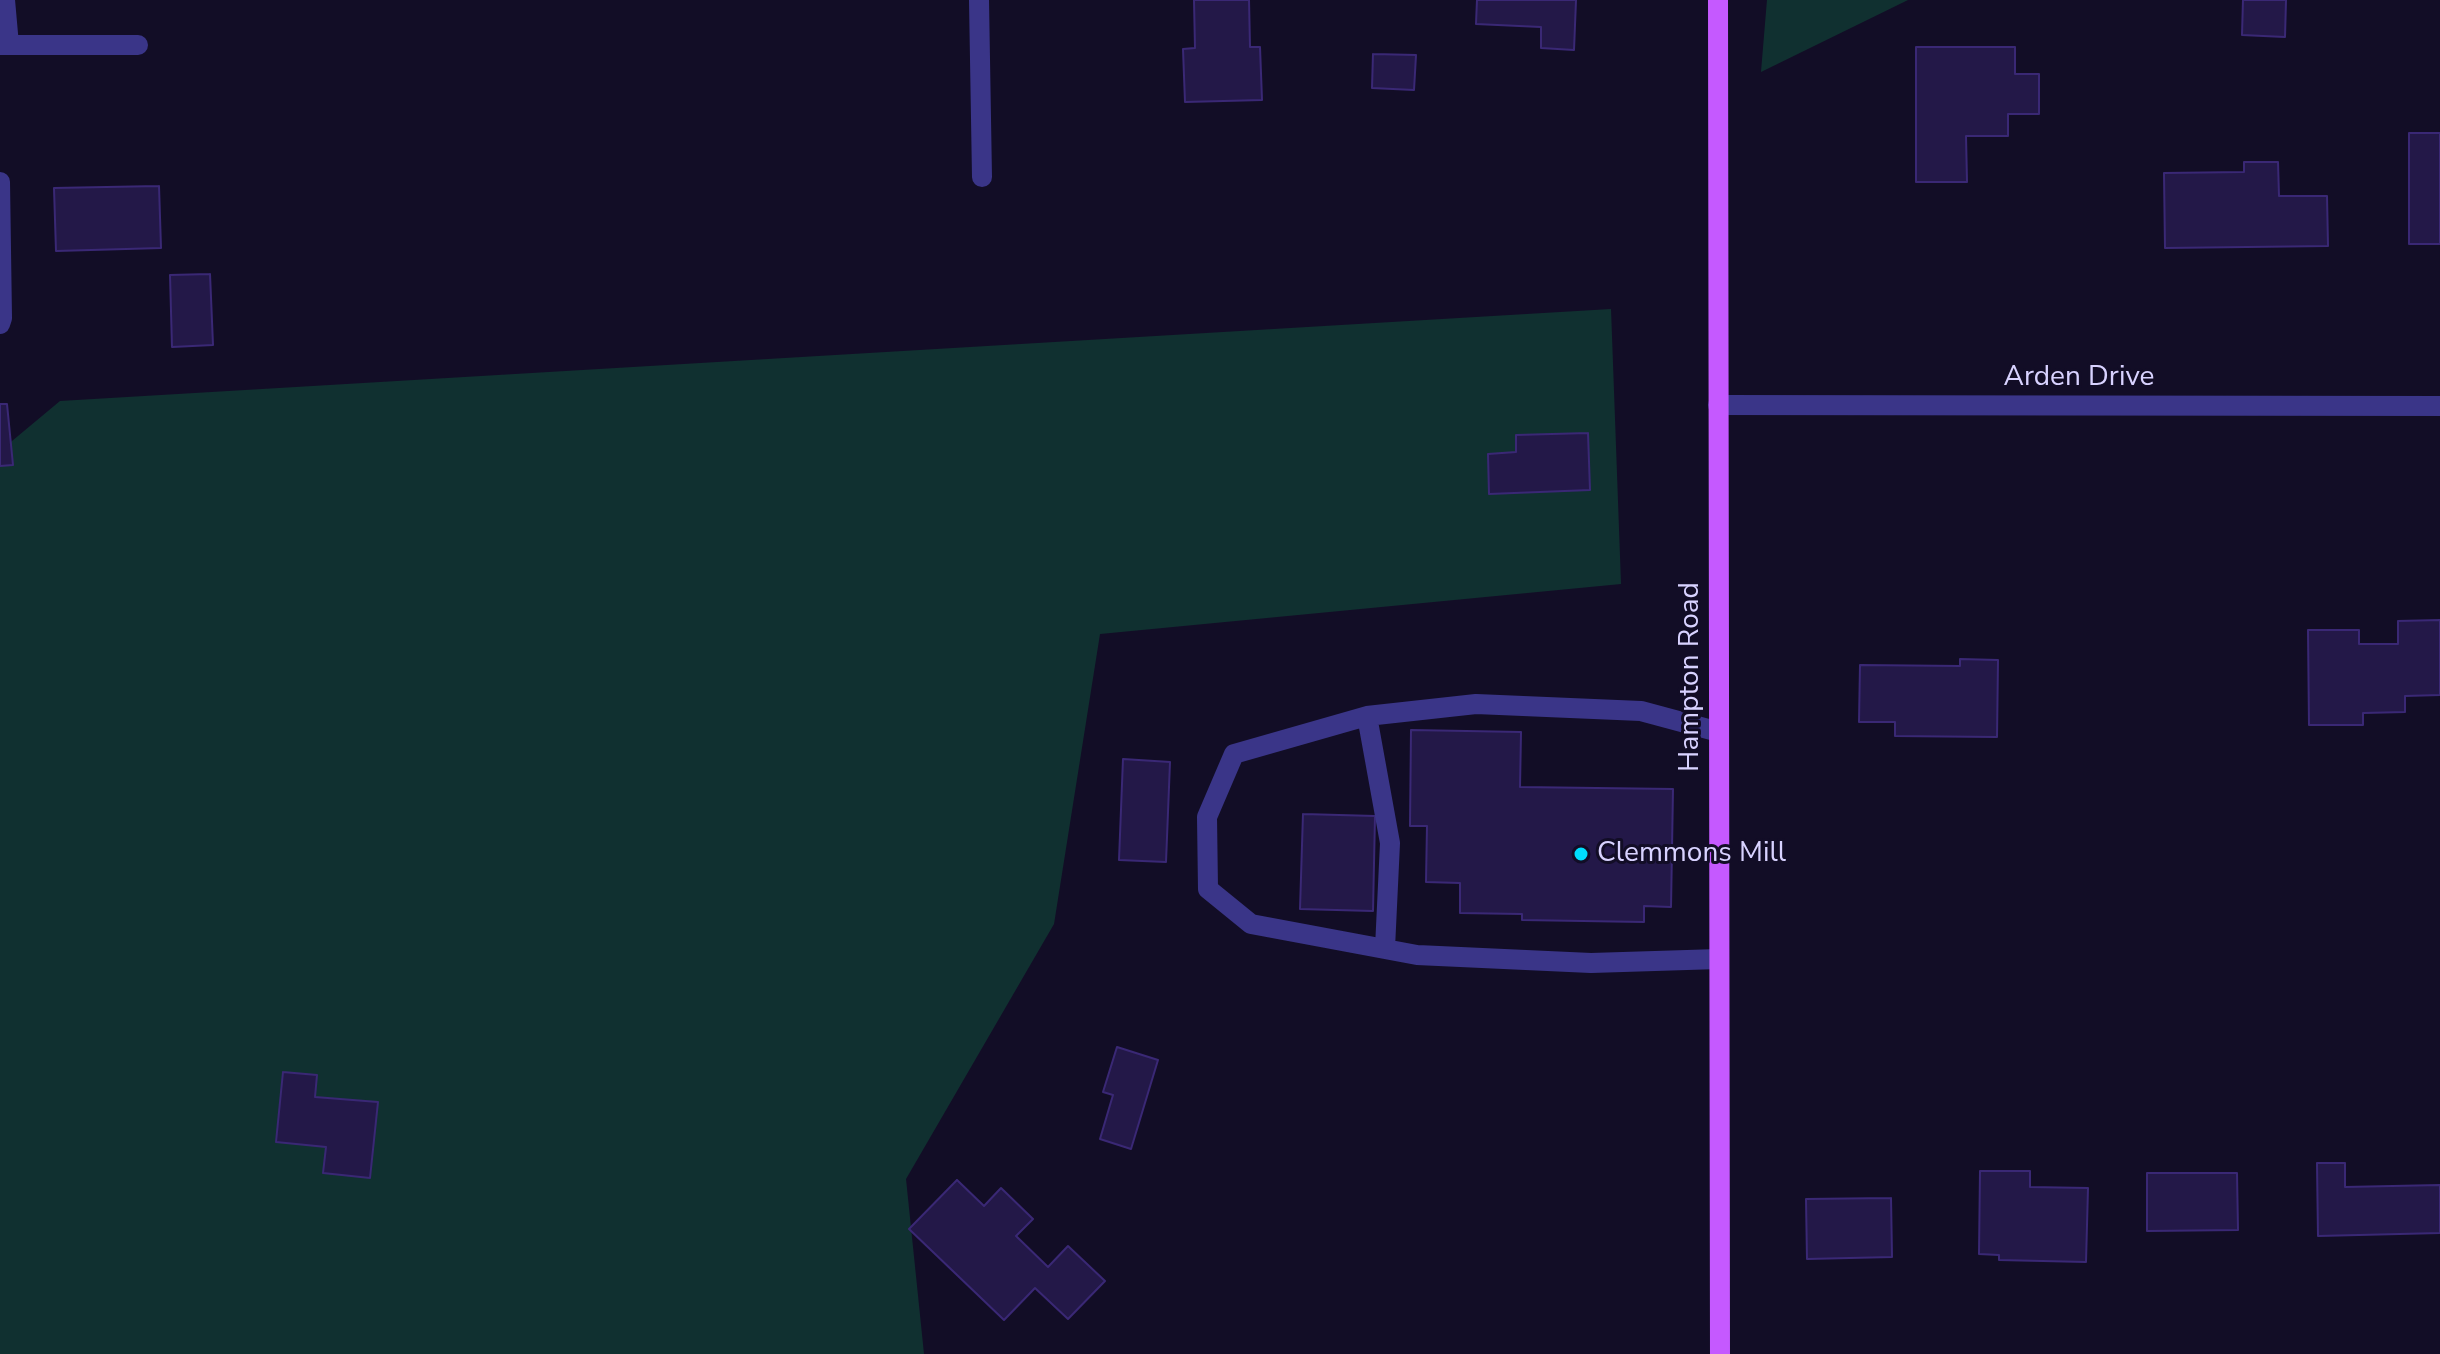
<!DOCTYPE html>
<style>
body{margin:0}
canvas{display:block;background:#120d26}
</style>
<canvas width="2440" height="1354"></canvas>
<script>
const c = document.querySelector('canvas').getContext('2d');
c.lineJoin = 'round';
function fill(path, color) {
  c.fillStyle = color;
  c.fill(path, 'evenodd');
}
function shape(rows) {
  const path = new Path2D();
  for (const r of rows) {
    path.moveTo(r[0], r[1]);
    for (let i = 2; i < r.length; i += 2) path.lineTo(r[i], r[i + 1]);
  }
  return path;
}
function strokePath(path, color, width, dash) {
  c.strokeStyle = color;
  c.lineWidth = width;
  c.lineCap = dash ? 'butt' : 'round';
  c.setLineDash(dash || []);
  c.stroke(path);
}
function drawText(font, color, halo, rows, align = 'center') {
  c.font = font + ' "Nunito Sans",sans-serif';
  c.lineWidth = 6;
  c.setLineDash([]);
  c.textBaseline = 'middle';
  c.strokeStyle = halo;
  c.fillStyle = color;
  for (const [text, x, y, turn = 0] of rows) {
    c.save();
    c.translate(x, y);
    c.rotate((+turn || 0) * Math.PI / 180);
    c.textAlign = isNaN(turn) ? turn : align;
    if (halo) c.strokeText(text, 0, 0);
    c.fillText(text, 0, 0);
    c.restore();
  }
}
fill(shape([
 [1767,0,1908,0,1761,72],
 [1611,309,1621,584,1100,634,1054,924,906,1179,924,1354,0,1354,0,451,60,401]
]), '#103030');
const building = shape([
 [1194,0,1249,0,1250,47,1260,47,1262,100,1185,102,1183,49,1195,48,1194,0],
 [1477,0,1576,0,1574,50,1541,48,1541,27,1476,24,1477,0],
 [2243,0,2286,0,2285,37,2242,35,2243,0],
 [1916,47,2015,47,2015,74,2039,74,2039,114,2008,114,2008,136,1966,136,1967,182,1916,182,1916,47],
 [1373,54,1416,55,1414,90,1372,88,1373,54],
 [2409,133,2440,133,2440,244,2409,244,2409,133],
 [2244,162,2278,162,2279,196,2327,196,2328,246,2165,248,2164,173,2244,172,2244,162],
 [159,186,161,248,56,251,54,188,159,186],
 [210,274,213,345,172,347,170,275,210,274],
 [0,404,7,404,13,465,0,466,0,404],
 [1588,433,1590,490,1489,494,1488,454,1516,452,1516,435,1588,433],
 [2440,620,2440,695,2405,696,2405,712,2363,713,2363,725,2309,725,2308,630,2359,630,2359,644,2398,644,2398,621,2440,620],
 [1960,659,1998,660,1997,737,1895,736,1895,722,1859,722,1860,665,1960,666,1960,659],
 [1411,730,1521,732,1520,787,1673,789,1671,907,1644,906,1644,922,1522,920,1522,914,1460,913,1460,883,1426,882,1427,826,1410,826,1411,730],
 [1123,759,1170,762,1166,862,1119,860,1123,759],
 [1303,814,1375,816,1373,911,1300,909,1303,814],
 [1117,1047,1158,1060,1131,1149,1100,1139,1113,1095,1103,1092,1117,1047],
 [283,1072,317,1075,315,1097,378,1102,370,1178,323,1173,326,1147,276,1142,283,1072],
 [2317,1163,2345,1163,2345,1187,2440,1185,2440,1233,2318,1236,2317,1163],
 [1980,1171,2030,1171,2030,1187,2088,1188,2086,1262,1999,1260,1999,1255,1979,1254,1980,1171],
 [2147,1173,2237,1173,2238,1230,2147,1231,2147,1173],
 [957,1180,984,1206,1001,1188,1033,1219,1016,1236,1048,1267,1068,1246,1105,1281,1068,1319,1035,1288,1004,1320,909,1229,957,1180],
 [1891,1198,1892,1257,1807,1259,1806,1199,1891,1198]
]);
fill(building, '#231848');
strokePath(building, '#3a2875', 2);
strokePath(shape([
 [5,0,9,45],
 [979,0,982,177],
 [0,45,138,45],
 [0,182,2,318,0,324],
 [1718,405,2440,406],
 [1367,716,1390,843,1385,948],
 [1719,732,1641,711,1476,704,1367,716,1234,754,1207,817,1208,889,1251,924,1417,955,1591,963,1719,959]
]), '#3a3588', 20);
strokePath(shape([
 [1718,0,1720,1354]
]), '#c559ff', 20);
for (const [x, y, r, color] of [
 [1581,854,8,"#00ddfd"]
]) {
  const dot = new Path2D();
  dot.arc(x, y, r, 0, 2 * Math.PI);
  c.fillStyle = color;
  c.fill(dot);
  strokePath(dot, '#120d26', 3);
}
drawText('28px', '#d8d2ff', '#120d26', [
 ["Arden Drive",2079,378],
 ["Hampton Road",1691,677,-90]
]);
drawText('28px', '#d8d2ff', '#120d26', [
 ["Clemmons Mill",1597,854]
], 'left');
</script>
